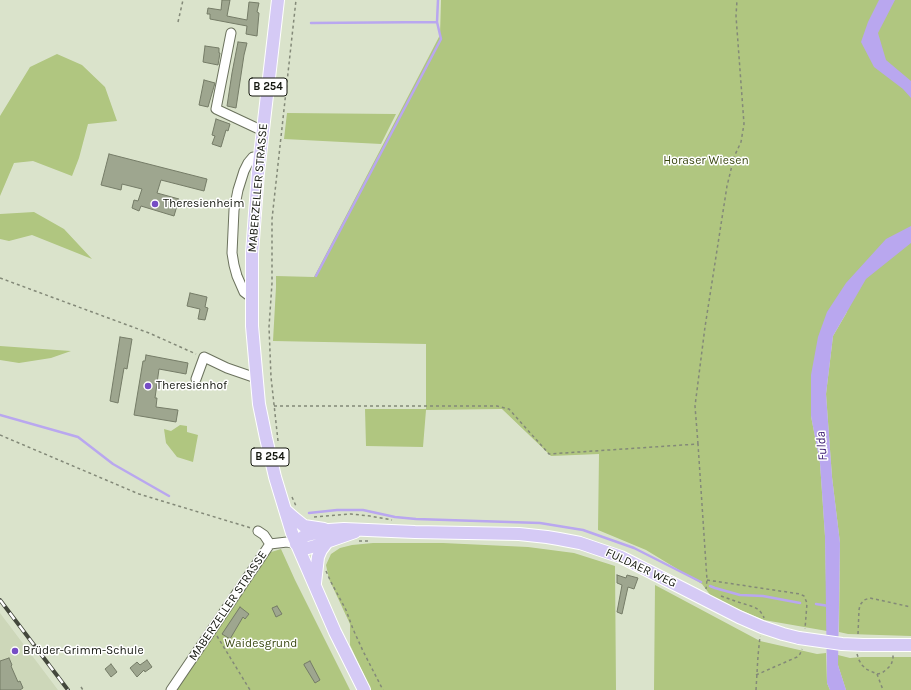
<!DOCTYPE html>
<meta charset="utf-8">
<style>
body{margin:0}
canvas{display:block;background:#dae3cb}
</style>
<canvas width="911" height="690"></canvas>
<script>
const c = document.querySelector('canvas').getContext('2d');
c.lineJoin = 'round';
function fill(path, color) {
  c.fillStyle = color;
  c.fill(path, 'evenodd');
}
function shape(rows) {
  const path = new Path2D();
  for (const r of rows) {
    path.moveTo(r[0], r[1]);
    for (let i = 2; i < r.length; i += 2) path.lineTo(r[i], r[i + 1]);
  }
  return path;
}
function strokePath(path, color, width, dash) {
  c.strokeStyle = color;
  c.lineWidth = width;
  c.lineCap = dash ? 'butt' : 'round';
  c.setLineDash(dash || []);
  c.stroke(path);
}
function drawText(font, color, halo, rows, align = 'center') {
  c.font = font + ' Karla,sans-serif';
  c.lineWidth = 3;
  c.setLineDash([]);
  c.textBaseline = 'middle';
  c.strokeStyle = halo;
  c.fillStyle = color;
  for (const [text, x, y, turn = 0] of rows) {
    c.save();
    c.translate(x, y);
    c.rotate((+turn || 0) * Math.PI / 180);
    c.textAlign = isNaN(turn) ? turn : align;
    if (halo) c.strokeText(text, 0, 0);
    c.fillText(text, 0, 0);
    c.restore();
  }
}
fill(shape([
 [0,613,58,690,0,690]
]), '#cdd7b9');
fill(shape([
 [441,0,911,0,911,636,848,634,839,632,840,543,832,477,826,394,833,336,847,312,832,316,811,416,820,463,825,536,827,631,764,620,740,610,711,596,702,584,646,550,598,530,599,454,551,456,502,409,426,410,423,447,366,446,365,409,426,409,426,344,273,341,276,287,276,276,314,277,440,35],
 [57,54,82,65,105,87,117,121,88,124,79,158,72,176,33,161,14,163,0,196,0,116,30,67],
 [287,113,396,114,381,144,284,139],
 [34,212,64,229,92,259,32,235,9,241,0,239,0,214],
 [0,346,71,351,51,358,19,363,0,360],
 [180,425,187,426,187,432,198,435,193,462,177,457,166,443,164,429,171,431],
 [373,543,443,543,528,547,574,553,615,566,616,690,371,690,350,645,350,624,329,579,326,565,331,554,340,548,352,545],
 [281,549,295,580,350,690,175,690,259,570,268,553],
 [655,585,760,641,817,654,826,653,827,683,830,690,654,690],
 [838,655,850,658,862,657,911,657,911,690,846,690,838,665]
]), '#b0c680');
fill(shape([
 [879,0,895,0,878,33,886,60,911,81,911,98,903,89,874,67,861,42,868,22],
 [911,226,911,243,866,279,833,336,826,394,832,477,840,543,838,665,846,690,830,690,827,683,825,536,820,463,811,416,811,375,818,337,827,312,846,283,886,239]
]), '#b9a7ef');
strokePath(shape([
 [311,23,437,22],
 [316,276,441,39,437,22,438,0],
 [0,415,78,437,113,464,169,496],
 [309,513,337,510,363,510,395,517,416,519,540,523,583,530,634,548,701,582],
 [710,586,715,588,740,595,763,596,800,603],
 [816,604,829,606]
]), '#b9a7ef', 2.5);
const building = shape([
 [222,0,230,0,227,16,247,20,249,2,259,3,257,12,259,13,257,36,246,34,247,26,210,19,210,14,207,14,208,8,221,10,222,0],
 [238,42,247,43,244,55,236,108,227,106,232,73,238,42],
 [205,46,219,48,219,53,220,53,218,65,203,62,205,46],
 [204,80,215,83,208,107,199,105,204,80],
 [216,119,230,124,228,131,226,130,221,147,212,144,215,136,212,135,216,119],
 [109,154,207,179,204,191,161,180,157,193,179,199,174,216,141,206,139,211,132,208,134,200,138,201,142,189,122,184,121,190,101,185,109,154],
 [190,293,207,297,205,307,208,308,205,320,198,319,200,309,187,306,190,293],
 [120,337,132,339,127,369,124,368,118,403,110,401,120,337],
 [146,355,188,363,186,374,159,369,155,398,157,398,156,407,178,410,176,422,134,415,143,361,145,361,146,355],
 [617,575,626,578,627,575,638,578,634,589,628,587,622,614,617,612,622,585,617,583,617,575],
 [277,606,282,614,276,617,272,608,277,606],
 [240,607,249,614,245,619,243,617,230,639,222,634,240,607],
 [9,658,12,665,11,666,18,682,20,681,23,688,20,690,0,690,0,661,9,658],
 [147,660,152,667,145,672,144,670,137,677,130,668,137,662,140,665,147,660],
 [310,661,320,680,315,683,304,665,304,664,310,661],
 [111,664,117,672,111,677,105,669,111,664]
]);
fill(building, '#9ea68f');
strokePath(building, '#757c67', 1);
const minor = shape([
 [231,33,216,109,263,131],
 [252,298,244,292,237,276,234,265,232,253,234,210,238,190,244,171,248,163,253,157,260,157],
 [196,379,204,357,227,368,256,378],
 [258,531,264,535,270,544],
 [171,690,270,544,287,542,296,544]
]);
const major = shape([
 [278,0,258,173,252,253,252,326,259,404,266,438,275,477,292,533,335,632,364,690],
 [285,510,294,518,304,526,324,529],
 [296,544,304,536,312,534,329,530,344,529,415,532,519,534,547,537,559,539,580,543,621,557,739,617,762,627,783,634,799,638],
 [296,544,308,548,315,546,355,532],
 [315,583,318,557,321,550,327,542],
 [863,645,911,645]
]);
strokePath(minor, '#6b725d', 11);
strokePath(major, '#fff', 14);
strokePath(shape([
 [178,22,183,0],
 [0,278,149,333,196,354],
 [274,406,497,406,509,409,549,454,698,444,707,580,706,589],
 [0,435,139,494,251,528],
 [278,441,271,377,269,327,272,283,272,219,296,0],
 [698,444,695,406,705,327,727,186,734,157,741,142,744,124,736,16,737,0],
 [292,497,296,506],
 [314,517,351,514,370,516,392,520],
 [359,541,369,541],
 [326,571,331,582,346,610,353,629,363,651,383,690],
 [707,580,800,594,804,596,807,603,805,629],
 [721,596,735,601,754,607,759,610,763,615,764,618],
 [858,634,859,610,860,605,864,600,870,598,911,607],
 [217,636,250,690],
 [857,654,859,660,862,665,866,669,877,674,882,673,887,669,891,665,893,659,893,654],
 [877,674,883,690],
 [756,675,797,657,800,654,802,649],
 [81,687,83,690],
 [756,690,758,656,760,636]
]), '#838978', 1.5, [3, 3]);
strokePath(minor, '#fff', 9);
strokePath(major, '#d5caf5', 12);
const rail = shape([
 [0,600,68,690]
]);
strokePath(rail, '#43473c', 4);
strokePath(rail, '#fff', 2.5, [8]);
const majorBridge = shape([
 [799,638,842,644,863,645]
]);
strokePath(majorBridge, '#fff', 14, []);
strokePath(majorBridge, '#d5caf5', 12);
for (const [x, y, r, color] of [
 [155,204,4,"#764dc5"],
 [148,386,4,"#764dc5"],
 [15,651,4,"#764dc5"]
]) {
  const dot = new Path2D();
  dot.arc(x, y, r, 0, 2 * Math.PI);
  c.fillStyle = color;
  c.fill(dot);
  strokePath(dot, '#fff', 1.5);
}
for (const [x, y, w] of [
 [268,87,38],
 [270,457,38]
]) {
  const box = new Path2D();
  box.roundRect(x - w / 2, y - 9, w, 18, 3);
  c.fillStyle = '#fff';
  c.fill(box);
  strokePath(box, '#14170f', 1);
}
drawText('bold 11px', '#14170f', null, [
 ["B 254",268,87],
 ["B 254",270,457]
]);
drawText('12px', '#3a4811', '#fff', [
 ["Horaser Wiesen",706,161],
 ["Waidesgrund",261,644]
]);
drawText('12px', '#14170f', '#fff', [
 ["MABERZELLER STRASSE",258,188,-85],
 ["FULDAER WEG",641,568,25],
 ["MABERZELLER STRASSE",228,606,-56]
]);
drawText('12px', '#14170f', '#fff', [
 ["Theresienheim",163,204],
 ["Theresienhof",156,386],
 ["Brüder-Grimm-Schule",23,651]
], 'left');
drawText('italic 13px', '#3f2073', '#fff', [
 ["Fulda",822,446,-95]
]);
</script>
